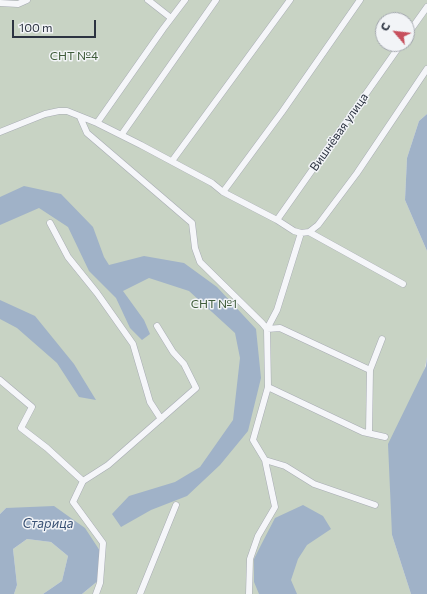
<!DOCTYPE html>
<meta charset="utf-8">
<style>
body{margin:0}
#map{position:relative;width:427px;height:594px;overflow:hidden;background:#e3e5ea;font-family:Commissioner,sans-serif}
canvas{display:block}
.north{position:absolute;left:375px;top:12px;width:40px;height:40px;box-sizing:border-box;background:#f2f4f7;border:1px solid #a3a7ae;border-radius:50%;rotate:298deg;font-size:11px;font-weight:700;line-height:16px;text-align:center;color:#2c3341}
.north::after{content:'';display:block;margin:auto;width:14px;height:18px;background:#c7505d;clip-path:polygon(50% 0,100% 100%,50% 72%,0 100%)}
.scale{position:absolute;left:12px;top:20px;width:84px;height:18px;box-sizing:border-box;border:2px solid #2c3341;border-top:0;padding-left:5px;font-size:12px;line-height:14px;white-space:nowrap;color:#2c3341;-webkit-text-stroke:3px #f2f4f7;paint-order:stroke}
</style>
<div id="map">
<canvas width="427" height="594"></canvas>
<div class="north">С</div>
<div class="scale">100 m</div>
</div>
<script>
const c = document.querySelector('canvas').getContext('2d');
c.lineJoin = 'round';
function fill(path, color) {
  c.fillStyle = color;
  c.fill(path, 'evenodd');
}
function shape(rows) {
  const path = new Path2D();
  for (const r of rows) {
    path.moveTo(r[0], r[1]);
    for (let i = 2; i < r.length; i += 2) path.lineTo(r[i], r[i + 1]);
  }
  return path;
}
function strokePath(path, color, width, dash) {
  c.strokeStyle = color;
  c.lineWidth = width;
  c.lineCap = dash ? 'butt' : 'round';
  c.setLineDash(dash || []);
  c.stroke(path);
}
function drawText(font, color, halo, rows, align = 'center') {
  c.font = font + ' Commissioner,sans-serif';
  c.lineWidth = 3;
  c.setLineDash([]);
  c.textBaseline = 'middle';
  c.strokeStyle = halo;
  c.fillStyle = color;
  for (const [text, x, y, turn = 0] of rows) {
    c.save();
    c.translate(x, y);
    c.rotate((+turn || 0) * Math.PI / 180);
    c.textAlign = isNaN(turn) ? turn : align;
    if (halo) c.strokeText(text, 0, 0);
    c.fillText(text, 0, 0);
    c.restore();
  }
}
fill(shape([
 [0,0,427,0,427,114,419,121,407,158,405,200,427,251,427,357,392,535,411,594,82,594,99,580,100,551,6,508,0,514],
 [383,20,407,20,407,44,383,44],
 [27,539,51,542,68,556,62,581,43,594,14,594,17,585,13,549]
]), '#c8d3c4');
fill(shape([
 [427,114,427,251,405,200,407,158,419,121],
 [24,186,61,194,93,227,104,257,109,265,144,256,184,263,217,287,256,329,261,378,248,431,220,465,187,496,151,510,121,527,112,514,129,496,175,482,200,467,233,420,240,358,235,333,189,291,149,278,123,291,144,320,150,334,142,340,130,328,116,298,89,271,68,227,39,208,0,225,0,197],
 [0,300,35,316,74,364,96,400,79,397,57,363,17,328,0,319],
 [427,357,427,594,411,594,392,535,388,444,426,366],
 [303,505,323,516,331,529,307,545,298,559,291,580,297,594,259,594,254,582,254,559,261,545,275,518],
 [54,506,85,528,100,551,99,580,82,594,43,594,62,581,68,556,51,542,27,539,13,549,17,585,14,594,0,594,0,514,6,508]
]), '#a0b2c8');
const minor = shape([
 [148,0,171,18],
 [0,3,18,4,27,0],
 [407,35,427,7],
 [80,117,87,133,192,223,195,248,200,262,262,323,267,329,268,387,253,440,265,460,275,507,258,536,250,559,249,594],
 [97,123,163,29,185,0],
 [0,132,45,114,59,111,67,111,97,123,141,145,212,183,223,192,277,220,294,231,301,233,309,232,318,225,357,173,427,69],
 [122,134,216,0],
 [172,161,290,0],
 [223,192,282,112,360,0],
 [277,220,401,44],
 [50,223,68,257,97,293,133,344,150,402,161,419],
 [309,232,403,284],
 [267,329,280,328,370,370,369,433],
 [267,329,277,310,301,233],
 [370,370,382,339],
 [0,380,32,407,21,428,47,448,83,481,73,502,103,543,100,583,96,594],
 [268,387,363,432,385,437],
 [265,460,285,466,314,484,375,505],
 [83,481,108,465,196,388,184,364,173,352,157,326],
 [140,594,176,505]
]);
strokePath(minor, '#a8acb4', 7);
strokePath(minor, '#f5f6f9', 6);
drawText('12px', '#3f5c3a', '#f2f4f7', [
 ["СНТ №4",74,56],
 ["СНТ №1",214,304]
]);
drawText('12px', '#2c3341', '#f2f4f7', [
 ["Вишнёвая улица",339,132,-55]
]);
drawText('italic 13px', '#385073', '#f2f4f7', [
 ["Старица",48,524]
]);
</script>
